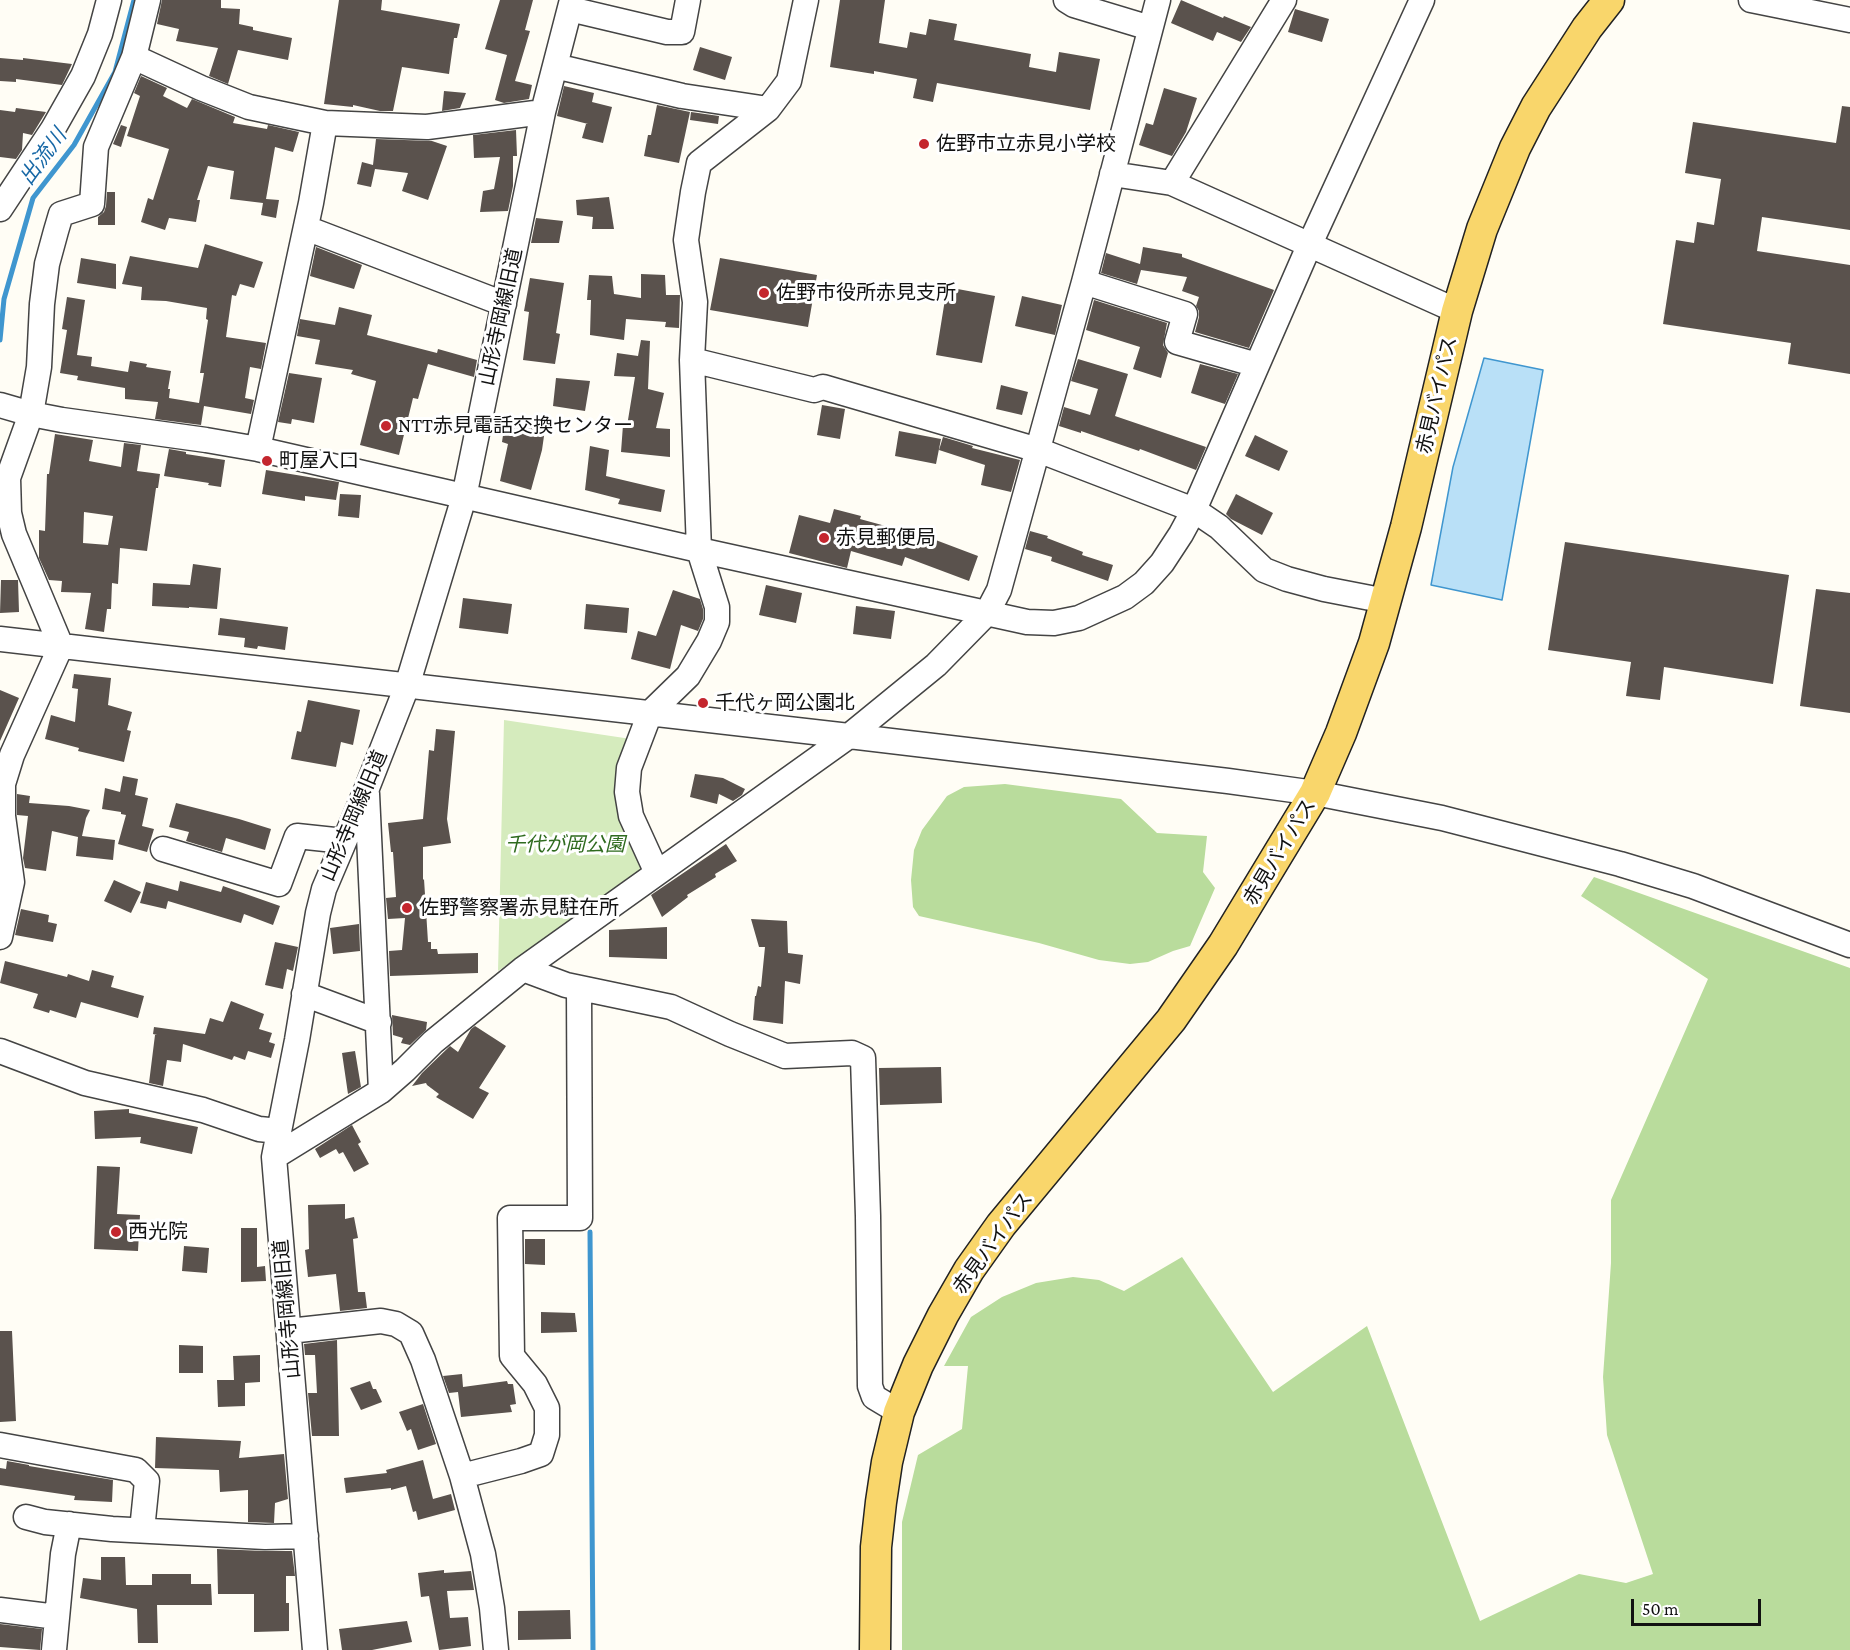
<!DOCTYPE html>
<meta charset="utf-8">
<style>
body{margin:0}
#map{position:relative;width:1850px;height:1650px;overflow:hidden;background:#fffdf5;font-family:"Crimson Pro",serif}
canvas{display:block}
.scale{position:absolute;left:1631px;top:1599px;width:130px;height:27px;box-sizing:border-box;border:3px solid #111;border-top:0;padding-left:8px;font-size:18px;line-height:21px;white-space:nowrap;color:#111;-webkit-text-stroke:4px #fff;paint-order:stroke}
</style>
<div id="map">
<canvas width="1850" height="1650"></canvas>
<div class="scale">50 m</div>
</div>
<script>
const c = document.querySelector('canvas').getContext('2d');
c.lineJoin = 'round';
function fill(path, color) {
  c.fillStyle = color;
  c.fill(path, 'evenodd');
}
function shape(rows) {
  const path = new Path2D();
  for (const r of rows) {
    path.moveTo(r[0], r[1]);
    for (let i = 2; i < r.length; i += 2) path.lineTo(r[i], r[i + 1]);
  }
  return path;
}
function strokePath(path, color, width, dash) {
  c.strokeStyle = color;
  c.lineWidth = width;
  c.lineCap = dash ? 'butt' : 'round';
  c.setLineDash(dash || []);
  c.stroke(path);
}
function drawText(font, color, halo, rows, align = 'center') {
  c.font = font + ' "Crimson Pro","Noto Sans JP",serif';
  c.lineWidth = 6;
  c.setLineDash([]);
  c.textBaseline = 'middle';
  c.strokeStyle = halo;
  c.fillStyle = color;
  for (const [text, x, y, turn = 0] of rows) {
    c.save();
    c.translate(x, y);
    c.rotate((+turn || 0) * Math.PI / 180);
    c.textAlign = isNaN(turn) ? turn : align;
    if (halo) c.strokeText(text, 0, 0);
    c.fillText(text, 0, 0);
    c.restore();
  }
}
fill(shape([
 [504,720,631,739,623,815,642,871,498,971]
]), '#d5ebbd');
fill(shape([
 [1005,784,1121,799,1157,833,1207,836,1203,872,1215,888,1190,946,1173,951,1148,962,1130,964,1099,960,1039,943,919,916,913,907,911,880,914,850,922,830,947,796,964,787],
 [1594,877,1850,968,1850,1650,902,1650,902,1522,918,1455,962,1429,968,1366,944,1366,971,1317,1002,1297,1036,1283,1073,1277,1099,1280,1124,1291,1182,1257,1273,1392,1367,1326,1480,1621,1579,1574,1626,1583,1653,1574,1607,1435,1603,1377,1611,1263,1611,1200,1708,979,1581,896]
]), '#b9dc9c');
const water = shape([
 [1484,358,1543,370,1502,600,1431,585,1453,467,1484,358]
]);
fill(water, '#b9e0f7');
strokePath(water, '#3f96cf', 1.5);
strokePath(shape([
 [0,340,4,299,33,198,74,145,115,72,134,0],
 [590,1232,593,1650]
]), '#3f96cf', 5);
fill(shape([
 [162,0,221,0,221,8,240,9,239,24,253,27,253,30,292,38,288,60,238,50,228,84,209,76,218,48,176,41,179,29,157,24],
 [339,0,382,0,381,10,460,24,457,38,454,38,449,74,402,67,393,111,380,111,353,105,353,107,324,104],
 [500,0,533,0,525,30,530,31,515,81,532,85,529,99,504,103,495,100,507,55,485,49],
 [840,0,885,0,879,43,907,48,910,32,926,35,929,19,957,24,954,40,1031,54,1029,67,1056,72,1059,52,1100,59,1090,110,937,83,933,102,913,98,917,79,874,71,874,74,830,67],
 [1181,0,1223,18,1224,16,1251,27,1241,42,1217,32,1213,41,1171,23],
 [1295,9,1329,19,1322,42,1288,32],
 [700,47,732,57,725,80,693,70],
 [0,58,23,60,23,58,72,64,62,85,16,79,16,82,0,81],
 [141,76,167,88,163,96,187,108,192,99,235,117,233,123,267,129,268,125,299,132,293,152,275,147,266,199,279,200,276,218,261,215,263,203,230,199,234,171,208,166,197,200,200,200,196,222,169,218,165,230,141,222,148,198,153,200,169,149,127,136,140,96,134,93],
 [564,86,594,93,592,102,612,107,603,143,582,138,586,124,588,124,557,116],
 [1164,88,1197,98,1186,132,1172,156,1139,145,1146,123,1153,125],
 [444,91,466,93,460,108,442,111],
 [657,105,690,112,679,163,644,156,648,135,651,135],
 [1842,106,1850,107,1850,230,1762,217,1757,251,1850,265,1850,374,1788,364,1791,343,1663,324,1676,240,1694,243,1697,222,1714,225,1721,179,1685,173,1693,122,1836,143],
 [16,108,46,112,32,135,23,133,22,150,16,159,0,157,0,110,15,112],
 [691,112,719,116,718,124,690,120],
 [121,125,127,127,121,147,113,144],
 [516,130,517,156,513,156,513,186,508,211,480,212,483,191,494,189,500,157,474,158,473,135],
 [376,139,432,141,447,146,428,200,402,191,408,173,375,169,371,187,357,184,362,162,373,165],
 [107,192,115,192,115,225,98,225,98,217,104,212,106,206],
 [609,197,614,229,592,229,593,217,577,215,576,200],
 [536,218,563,221,559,243,531,243],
 [205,244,263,262,254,288,240,284,236,296,232,295,226,337,266,343,261,369,250,367,245,398,254,400,251,414,204,406,201,425,155,419,158,402,125,399,125,388,77,380,78,376,60,373,67,330,62,329,67,297,85,300,77,355,92,357,91,366,128,372,130,361,147,364,146,367,171,371,168,389,170,389,169,398,199,403,204,373,200,373,208,320,206,319,207,308,166,301,141,300,142,287,122,284,130,256,198,268],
 [316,247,362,265,354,289,310,276],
 [1143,247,1182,254,1182,257,1274,290,1249,348,1195,332,1199,317,1199,311,1196,306,1199,297,1182,291,1187,277,1141,270,1137,284,1101,273,1106,253,1140,264],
 [81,258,116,264,116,289,77,283],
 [720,258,817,275,808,327,710,310],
 [641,274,665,275,666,295,680,295,679,328,665,327,666,322,626,319,624,340,590,335,591,300,587,300,589,275,612,276,614,294,641,298],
 [530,278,564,283,556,333,560,334,555,364,523,360,529,312,524,311],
 [947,287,995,296,982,363,936,355],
 [1022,296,1062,305,1055,335,1015,326],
 [1094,300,1167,323,1163,345,1168,353,1161,378,1133,369,1140,347,1086,330],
 [339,307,372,315,367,335,437,353,438,349,477,360,474,377,428,364,418,399,413,398,399,455,360,445,376,381,351,374,353,370,315,364,320,340,297,336,300,319,335,325],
 [641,340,650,341,648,389,664,393,656,428,670,429,670,457,621,452,623,425,627,426,635,377,614,376,617,353,638,356],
 [1078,359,1128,374,1115,416,1206,447,1196,470,1140,449,1139,451,1081,431,1081,433,1059,426,1064,407,1090,415,1098,389,1071,381],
 [1200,364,1238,374,1225,404,1191,393],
 [289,373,322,378,314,423,292,419,291,424,278,422],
 [556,378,590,381,585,411,553,406],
 [1001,385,1028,392,1022,415,996,409],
 [822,405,845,409,840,439,817,435],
 [506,415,546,422,542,450,531,490,500,481,508,444,502,442],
 [899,431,941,439,936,464,895,456],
 [55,434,93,440,89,461,121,467,124,443,141,445,137,471,160,474,158,488,156,488,147,551,120,548,118,584,112,583,111,609,107,609,104,632,85,629,91,593,61,592,62,581,49,580,39,558,39,530,45,531,47,474,49,474],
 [84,512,113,516,108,545,83,543],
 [1255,435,1288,451,1279,471,1245,456],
 [943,437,973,446,972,448,1020,460,1011,492,981,485,985,465,939,450],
 [590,446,609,450,606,476,665,490,661,512,618,504,620,499,585,490],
 [169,449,186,452,186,454,225,460,221,487,208,485,209,483,164,476],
 [266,470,339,482,336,500,305,496,305,501,262,494],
 [340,494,361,495,359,518,338,516],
 [1236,494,1273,513,1262,535,1231,519,1226,514],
 [834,509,861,516,860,519,933,539,978,556,969,581,905,557,902,566,851,551,847,568,789,553,799,515,830,523],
 [1030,531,1048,536,1047,538,1083,552,1082,555,1113,565,1108,581,1051,561,1052,557,1025,549],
 [1565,542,1789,575,1773,684,1664,667,1660,700,1626,696,1631,662,1548,650],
 [193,564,221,568,217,609,189,607,189,608,152,606,153,583,190,585],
 [1,580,18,580,19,612,0,613],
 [766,585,802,593,796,623,759,615],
 [1816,589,1850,593,1850,713,1800,706],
 [673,590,700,599,703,609,703,619,698,631,681,625,670,669,631,659,638,631,656,636],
 [463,598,512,604,508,634,459,628],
 [586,604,629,608,627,633,584,629],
 [856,606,895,611,891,639,853,634],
 [220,618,288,627,285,650,258,646,257,649,244,647,245,638,218,635],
 [74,674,111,678,108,705,132,712,127,730,131,731,124,762,78,751,79,748,45,739,51,715,75,722,78,689,72,688],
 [0,690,19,698,0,741],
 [308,700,360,710,353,745,341,742,336,767,291,759,297,731,301,732],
 [436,729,455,731,447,819,451,843,423,847,423,880,424,879,428,942,431,942,431,949,437,949,438,954,478,953,478,973,390,976,389,951,402,950,405,918,388,919,386,898,396,897,393,852,391,852,388,823,423,819,429,750,434,751],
 [695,774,723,778,745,789,742,795,733,801,719,794,717,804,690,797],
 [123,776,138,779,135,795,148,798,142,826,154,829,147,852,118,844,126,815,121,814,121,812,102,809,105,788,120,792],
 [17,794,30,796,29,803,69,806,90,810,86,818,82,836,115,840,113,860,76,856,78,837,52,831,46,871,25,868,23,858,28,816,17,815],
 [176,803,239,819,271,829,265,850,226,838,222,852,186,841,189,832,169,827],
 [726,844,737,861,715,874,716,877,687,895,688,897,662,917,651,895],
 [114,880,141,892,131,913,104,901],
 [180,881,221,892,223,886,280,906,273,925,244,914,241,923,168,901,166,909,140,903,146,882,178,891],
 [21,909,49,915,48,922,57,924,53,942,15,935],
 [751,919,787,921,788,953,803,955,800,984,785,981,783,1024,753,1020,755,996,756,996,758,986,761,987,765,947,759,947],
 [359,924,360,951,333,954,330,928],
 [667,927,667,959,609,957,609,930],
 [275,942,298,947,293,971,287,969,283,989,265,985],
 [5,961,67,977,68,974,89,981,92,970,114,976,111,987,144,996,138,1018,81,1002,76,1018,50,1010,49,1013,33,1008,38,994,0,983],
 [231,1001,264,1014,259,1029,272,1033,269,1042,275,1044,271,1058,248,1051,245,1060,234,1056,232,1060,183,1044,181,1062,167,1060,163,1086,149,1083,155,1035,157,1035,153,1034,154,1027,205,1034,210,1018,223,1022],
 [392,1015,427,1022,426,1030,410,1045,401,1043,403,1038,393,1035],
 [475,1026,506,1046,479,1088,489,1093,473,1119,436,1097,439,1094,427,1085,426,1083,412,1086,422,1073,450,1046,458,1052,471,1029],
 [355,1051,361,1087,348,1094,342,1053],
 [941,1067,942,1103,880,1105,879,1068],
 [129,1109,129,1113,198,1127,192,1154,140,1143,141,1137,95,1139,94,1111],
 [352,1125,361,1142,358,1144,369,1164,354,1172,343,1152,339,1154,336,1149,320,1158,315,1149],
 [97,1166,120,1167,117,1214,140,1215,138,1251,94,1249],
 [345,1204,345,1219,354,1217,358,1238,353,1239,358,1292,365,1292,367,1308,340,1311,336,1274,308,1277,305,1250,309,1249,308,1205],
 [241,1228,257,1228,257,1267,265,1266,266,1281,241,1282],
 [525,1239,545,1239,545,1265,525,1264],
 [184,1246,209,1248,207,1273,182,1271],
 [541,1312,575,1313,577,1332,541,1333],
 [0,1331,12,1331,16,1421,0,1422],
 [337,1340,339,1436,312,1436,308,1393,317,1393,315,1355,305,1355,304,1344],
 [179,1345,203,1346,203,1373,179,1373],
 [260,1355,260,1382,245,1383,245,1406,218,1407,217,1380,234,1380,233,1356],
 [462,1374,463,1387,507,1381,508,1384,513,1384,516,1404,510,1405,512,1412,461,1417,458,1392,449,1393,443,1376],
 [370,1381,373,1389,376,1389,382,1402,361,1410,350,1388],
 [423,1404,436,1444,418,1450,411,1429,407,1431,399,1412],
 [156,1437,241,1441,239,1458,284,1454,288,1499,275,1503,274,1523,248,1522,248,1490,220,1492,219,1470,155,1468],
 [423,1460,433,1499,451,1494,455,1510,418,1520,416,1511,413,1512,406,1486,391,1490,391,1488,346,1493,344,1478,387,1473,386,1470],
 [7,1461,29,1465,29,1466,113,1480,112,1502,74,1500,75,1496,0,1485,0,1468,6,1469],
 [217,1549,264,1551,292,1551,295,1576,286,1576,286,1603,289,1603,289,1631,254,1632,254,1594,218,1594],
 [101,1557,125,1557,126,1585,152,1585,152,1574,191,1574,191,1584,211,1584,212,1605,157,1605,158,1643,138,1643,137,1609,80,1598,83,1578,101,1580],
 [444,1570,444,1573,471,1571,474,1590,447,1591,450,1618,468,1617,471,1646,439,1650,429,1596,421,1597,418,1573],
 [570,1610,571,1639,518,1640,518,1611],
 [407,1621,412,1642,372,1650,342,1650,339,1629],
 [0,1624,42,1629,40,1650,0,1647]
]), '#5a524d');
const minor = shape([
 [1066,0,1074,5,1150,28],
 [1751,0,1850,20],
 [570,9,667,32,682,32,688,0],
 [134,57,201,88,249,107,325,123,427,127,543,112],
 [555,66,682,96,768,109],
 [1112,174,1172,183,1457,311],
 [1172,183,1284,0],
 [0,209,53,129,83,76,100,34,109,0],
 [306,228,504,304],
 [1084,282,1185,314,1177,342,1257,365],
 [692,360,814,390,823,387,1038,450,1194,510,1219,527,1264,570,1287,579,1324,589,1386,601],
 [0,405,31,414,62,420,206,440,258,449,699,550,1027,622,1054,623,1079,618,1125,597,1144,583,1162,563,1181,534,1194,510,1309,246,1422,0],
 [258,449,311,203,325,123],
 [0,639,849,736,1228,781,1315,793,1442,818,1620,864,1693,886,1850,945],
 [163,849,279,884,297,836,344,841],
 [657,873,631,816,627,792,629,768,650,713,688,676,709,641,717,622,717,607,699,550,692,360,695,302,686,240,693,192,699,163,768,109,789,81,806,0],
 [0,937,12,882,3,816,3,784,12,755,61,646,14,534,9,513,8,478,31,414,39,367,42,304,47,264,56,231,61,214,92,204,96,147,134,57,148,0],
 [523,969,566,985,671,1007,730,1034,785,1056,852,1053,863,1058,868,1216,870,1386,874,1397,899,1412],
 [304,994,379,1022],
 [0,1051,85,1083,203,1110,259,1129,279,1131],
 [381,1091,405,1070,433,1042,523,969,849,736,936,665,987,613,999,590,1084,282,1158,0],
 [274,1157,381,1091,367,794],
 [289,1331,381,1321,396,1324,411,1333,423,1360,462,1476,483,1554,492,1608,496,1650],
 [0,1445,136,1470,147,1481,142,1530],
 [462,1476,521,1461,541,1454,547,1435,547,1408,535,1384,512,1356,510,1218,580,1218,579,988],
 [26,1517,45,1522,112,1529,265,1537,306,1536],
 [0,1610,57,1617],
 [54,1650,63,1554,69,1524],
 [315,1650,274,1157,297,1040,318,913,324,889,367,788,407,686,464,497,543,112,572,0]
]);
const major = shape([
 [875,1650,876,1547,881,1502,887,1462,899,1412,918,1365,943,1315,969,1270,1001,1225,1171,1020,1223,945,1315,793,1341,733,1374,643,1406,527,1457,311,1482,229,1515,148,1536,107,1587,28,1609,0]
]);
strokePath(minor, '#444', 27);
strokePath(major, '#222', 33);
strokePath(minor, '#fff', 24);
strokePath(major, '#f9d66b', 30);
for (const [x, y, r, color] of [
 [924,144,6,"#c4262e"],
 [764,293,6,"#c4262e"],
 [386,426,6,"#c4262e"],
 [267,461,6,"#c4262e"],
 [824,538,6,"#c4262e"],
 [703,703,6,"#c4262e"],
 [407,908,6,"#c4262e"],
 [116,1232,6,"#c4262e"]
]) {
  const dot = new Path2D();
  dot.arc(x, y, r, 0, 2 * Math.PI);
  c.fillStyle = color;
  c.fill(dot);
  strokePath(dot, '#fff', 2);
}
drawText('20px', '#111', '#fff', [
 ["佐野市立赤見小学校",936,144],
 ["佐野市役所赤見支所",776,293],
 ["NTT赤見電話交換センター",398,426],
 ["町屋入口",279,461],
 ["赤見郵便局",836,538],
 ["千代ヶ岡公園北",715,703],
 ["佐野警察署赤見駐在所",419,908],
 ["西光院",128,1232]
], 'left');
drawText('20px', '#111', '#fff', [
 ["山形寺岡線旧道",501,317,-78],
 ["赤見バイパス",1437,395,-77],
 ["山形寺岡線旧道",354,816,-67],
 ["赤見バイパス",1280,852,-59],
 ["赤見バイパス",993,1243,-54],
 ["山形寺岡線旧道",287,1309,-95]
]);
drawText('italic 20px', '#2f6b1f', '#fff', [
 ["千代が岡公園",565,845]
]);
drawText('italic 21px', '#1768a6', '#fff', [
 ["出流川",43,157,-54]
]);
</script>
